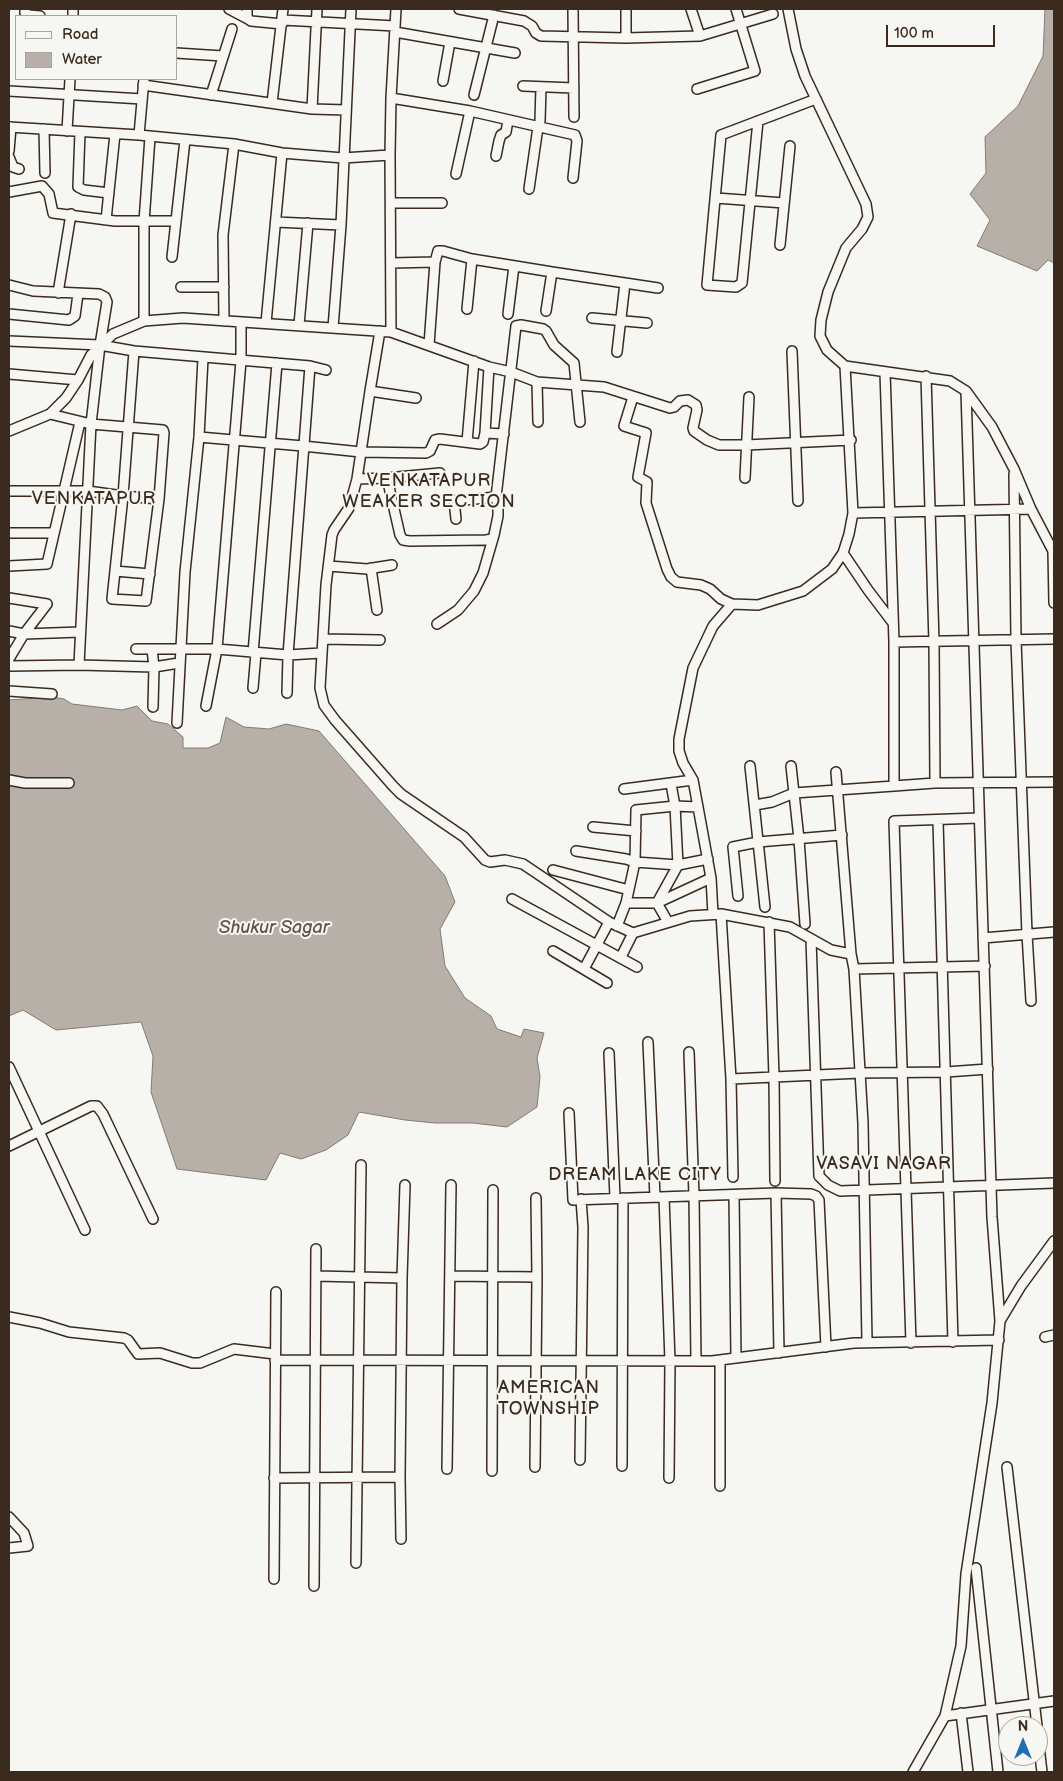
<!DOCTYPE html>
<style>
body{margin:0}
#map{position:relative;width:1063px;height:1781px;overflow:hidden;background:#f6f6f2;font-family:"Balsamiq Sans",sans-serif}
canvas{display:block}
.frame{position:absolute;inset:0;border:10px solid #3b2a1e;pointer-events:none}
.legend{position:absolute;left:15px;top:15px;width:162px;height:65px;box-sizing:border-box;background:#f6f6f2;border:1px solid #aba49d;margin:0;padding:6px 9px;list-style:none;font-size:15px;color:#3b2a1e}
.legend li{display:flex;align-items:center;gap:10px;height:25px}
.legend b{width:25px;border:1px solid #aba49d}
.north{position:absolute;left:998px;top:1716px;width:50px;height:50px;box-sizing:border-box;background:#f6f6f2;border:1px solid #aba49d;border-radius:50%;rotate:0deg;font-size:14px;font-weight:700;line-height:20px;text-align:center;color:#3b2a1e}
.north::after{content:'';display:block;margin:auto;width:18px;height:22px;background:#1f6fb2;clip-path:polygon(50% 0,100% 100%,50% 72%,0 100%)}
.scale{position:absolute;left:886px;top:25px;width:109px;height:22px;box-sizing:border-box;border:2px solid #3b2a1e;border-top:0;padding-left:6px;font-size:15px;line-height:18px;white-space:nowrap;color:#3b2a1e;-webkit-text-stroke:4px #f6f6f2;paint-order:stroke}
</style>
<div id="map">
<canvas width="1063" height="1781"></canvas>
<div class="frame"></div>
<ul class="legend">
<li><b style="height:6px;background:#f6f6f2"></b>Road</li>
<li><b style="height:14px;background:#b6b0a9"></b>Water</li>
</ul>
<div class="north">N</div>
<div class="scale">100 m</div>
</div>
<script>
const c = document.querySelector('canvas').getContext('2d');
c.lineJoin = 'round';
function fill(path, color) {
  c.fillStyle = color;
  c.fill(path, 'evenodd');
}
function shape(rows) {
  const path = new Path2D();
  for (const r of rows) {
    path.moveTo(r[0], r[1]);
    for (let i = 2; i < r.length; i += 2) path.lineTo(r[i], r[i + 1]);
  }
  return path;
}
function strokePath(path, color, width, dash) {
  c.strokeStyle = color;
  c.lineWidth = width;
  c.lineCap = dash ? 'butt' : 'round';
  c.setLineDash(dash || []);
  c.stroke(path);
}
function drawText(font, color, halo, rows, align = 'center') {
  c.font = font + ' "Balsamiq Sans",sans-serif';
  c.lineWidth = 4;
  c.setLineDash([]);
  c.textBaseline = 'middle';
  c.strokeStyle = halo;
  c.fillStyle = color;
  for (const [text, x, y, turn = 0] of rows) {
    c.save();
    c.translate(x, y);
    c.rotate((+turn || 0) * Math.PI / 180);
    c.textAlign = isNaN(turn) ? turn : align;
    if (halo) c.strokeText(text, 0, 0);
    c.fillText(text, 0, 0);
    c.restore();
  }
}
const water = shape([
 [1045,9,1054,9,1054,263,1048,260,1037,271,977,246,990,220,970,194,986,173,985,137,1018,106,1043,56,1045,9],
 [53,697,64,699,72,704,122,710,137,706,152,721,168,724,183,737,183,748,208,748,220,743,226,717,244,727,269,729,286,724,319,731,445,876,455,902,440,929,445,966,465,998,491,1016,497,1029,521,1037,524,1029,544,1033,537,1058,540,1077,537,1107,507,1127,473,1123,435,1123,405,1120,359,1112,348,1135,326,1150,301,1159,280,1153,266,1180,177,1169,151,1092,153,1056,141,1022,56,1030,23,1010,9,1016,9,700,53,697]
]);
fill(water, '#b6b0a9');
strokePath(water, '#857a71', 1);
const minor = shape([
 [25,9,25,13,29,15,40,16],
 [229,9,248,19],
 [247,9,247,16,248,19,251,21,282,24],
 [459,9,524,21,532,26,536,33,541,36,626,38,700,36,773,14],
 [573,9,574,117],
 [626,9,626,38],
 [691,9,700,36],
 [788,9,796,49,805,76,866,204,868,217,862,229,846,248,828,292,821,320,820,336,827,350,845,366,950,381,966,391,992,427,1014,469,1031,509,1054,553],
 [73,16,73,9],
 [283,20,395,26],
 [395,32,515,53],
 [176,53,223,56],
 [443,81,450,42],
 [143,85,312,109,346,110],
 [523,86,574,88],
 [697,89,755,71,736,9],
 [9,91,142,99],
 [211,95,232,29],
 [474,95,494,15],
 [391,98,470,111,575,135,577,141,573,178],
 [272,103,283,9],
 [312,109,317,9],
 [540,121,541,87],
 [758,121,742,283,736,287,707,285,721,135,816,99],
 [9,127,139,135,234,144,282,153,343,158,390,155],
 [44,129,45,173],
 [67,131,70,79],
 [80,132,78,187,84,190,109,193],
 [139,135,144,79],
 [9,151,11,127],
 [496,156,499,141,501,135,506,132,508,120],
 [9,157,13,167,19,169],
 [456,174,470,111],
 [529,189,538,127],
 [9,192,42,186,49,194,53,213,115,221,176,221,172,257],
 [716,198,784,203],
 [391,203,442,203],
 [106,220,115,134],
 [176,221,185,140],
 [276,222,341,225],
 [780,245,790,146],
 [435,262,438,251,443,251,472,259,552,272,546,311],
 [391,263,435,262,429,345],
 [552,272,658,288],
 [9,285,33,291,99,294,105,297,107,302,100,345,91,424,79,665],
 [181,287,224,287],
 [58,293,71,214],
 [467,309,472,259],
 [9,314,69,320,75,316,78,294],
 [508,314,514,266],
 [592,318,647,323],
 [144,321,144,222,150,137],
 [224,321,223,235,234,144],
 [266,323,282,153],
 [299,325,308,223],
 [333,328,341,225,351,9],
 [380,331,370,391,357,479,349,508,334,530,332,535,326,585,320,688,324,705,335,720,393,786,401,794,464,837,485,860,490,862,505,860,523,864,609,922,633,933,690,916,721,914,790,927,831,950,851,954,854,969,985,966],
 [391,332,390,155,391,98,396,9],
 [9,341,100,345,134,351,310,366,326,370],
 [792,351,798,501],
 [617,352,625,283],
 [885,372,894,642,894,786,935,783,1054,782],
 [9,374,78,380],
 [926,376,934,642,935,783],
 [537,382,538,422],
 [370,391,416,398],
 [966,391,992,1217,1000,1321],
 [633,397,624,426,646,433,638,477,647,482,646,503,667,569,671,577,677,582,701,585,710,589,721,599,732,604,758,605,803,591,832,569,843,553,849,534,853,513,845,366],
 [50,414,91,424,163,430,164,433,159,499],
 [9,431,50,414,66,398,78,380,91,355,113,334,144,321,183,318,391,332,489,367,511,372,537,382,604,387,670,408,674,407,680,401,688,400,696,405,697,410,693,428,694,431,707,440,719,445,746,445,851,440],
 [485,433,504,434],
 [199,437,303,446,361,452,426,453,430,451,435,440,440,439,480,444,483,442,485,433,489,367],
 [467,442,474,361],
 [1014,474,1016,640,1027,934,1031,1001],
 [387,478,440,473],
 [745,478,749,397],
 [357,479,387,478,400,535,403,540,410,541,486,540,492,539],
 [9,491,88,491,123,496,159,499,146,601,112,599,123,496,134,351],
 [853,513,1031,509],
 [456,519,454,501,496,497],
 [9,533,54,533],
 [1053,552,1054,603],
 [843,553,868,590,893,623],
 [9,566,47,564,80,422],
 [329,566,367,569,392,565],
 [371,568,377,610],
 [115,571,150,574],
 [9,598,47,604,24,634,9,659],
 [437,624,458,610,474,591,483,573,494,535,498,516,498,506,496,497,516,326,521,325,543,329,546,331,554,345,574,363,580,422],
 [9,631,24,634,80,632],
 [323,639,380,640],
 [894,642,1054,639],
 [136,649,217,649,288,655,321,653],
 [152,649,154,667,153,707],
 [253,653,277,363],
 [9,666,79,665,154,667,179,663],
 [253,688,256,653],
 [9,691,52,694],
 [287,693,288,655,310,366],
 [206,706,217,649,241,361,241,322],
 [177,723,185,572,199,437,203,358],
 [750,766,765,907],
 [791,766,799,839,805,924],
 [836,772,851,954],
 [9,780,25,783,69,783],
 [624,789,693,780],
 [755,805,772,802,794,793,894,786],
 [938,821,953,1342],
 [593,827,636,831],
 [576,851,626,859,635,862,636,810,675,806,698,807],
 [553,870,629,890],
 [738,896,733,847,758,842,842,835],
 [512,899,637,967],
 [626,903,657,903,711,878],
 [713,914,711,878,698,807,693,780,683,763,679,751,679,739,693,668,713,626,732,604],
 [721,914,731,1079,733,1177],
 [668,922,657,903,678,865,675,806,671,784],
 [769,922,774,1077,775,1181],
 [617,926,626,903,635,862,678,865,708,859],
 [983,938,1054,932],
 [811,939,819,1176,828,1185,840,1191,1054,1183],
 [553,951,607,983],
 [621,957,633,933],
 [584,969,609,922],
 [854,969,863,1123,867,1342],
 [648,1042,655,1197],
 [689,1052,694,1196,696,1361],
 [609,1053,615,1198],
 [9,1067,85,1230],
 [731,1079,860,1073,946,1072,988,1069],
 [569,1113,573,1200,776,1193,811,1194,816,1196,819,1200,826,1347],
 [9,1146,91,1106,97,1106,103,1114,153,1219],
 [776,1193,779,1353],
 [734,1195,736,1358],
 [664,1197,670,1361,669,1478],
 [316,1276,402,1278],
 [450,1276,537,1277],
 [9,1317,40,1323,69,1332,124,1338,128,1340,138,1354,160,1353,192,1363,200,1363,234,1349,275,1354],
 [1045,1337,1054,1335],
 [911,1343,894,821,979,818],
 [275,1360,712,1361,854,1343,999,1340],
 [720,1360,720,1486],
 [580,1460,583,1227,581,1199],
 [622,1466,623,1198],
 [535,1467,537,1277,536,1198],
 [1007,1467,1037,1726],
 [447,1469,451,1185],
 [492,1471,493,1190],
 [400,1477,401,1539],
 [274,1478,400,1477,402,1278,405,1185],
 [9,1517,24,1533,28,1546,9,1548],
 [356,1563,361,1165],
 [976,1568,998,1772],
 [274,1579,276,1292],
 [314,1586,316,1249],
 [961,1713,968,1772],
 [945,1716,1054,1701],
 [1038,1738,1042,1772],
 [913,1772,945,1716,961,1646,966,1574,992,1403,1000,1321,1021,1286,1054,1241]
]);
strokePath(minor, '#3b2a1e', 12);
strokePath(minor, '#f6f6f2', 9);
c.letterSpacing = '1px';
drawText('18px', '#3b2a1e', '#f6f6f2', [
 ["VENKATAPUR",429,481],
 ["WEAKER SECTION",429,502],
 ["VENKATAPUR",94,499],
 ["VASAVI NAGAR",884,1164],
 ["DREAM LAKE CITY",635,1175],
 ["AMERICAN",549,1388],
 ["TOWNSHIP",549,1409]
]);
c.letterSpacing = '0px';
drawText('italic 18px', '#605248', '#f6f6f2', [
 ["Shukur Sagar",274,928]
]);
</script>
